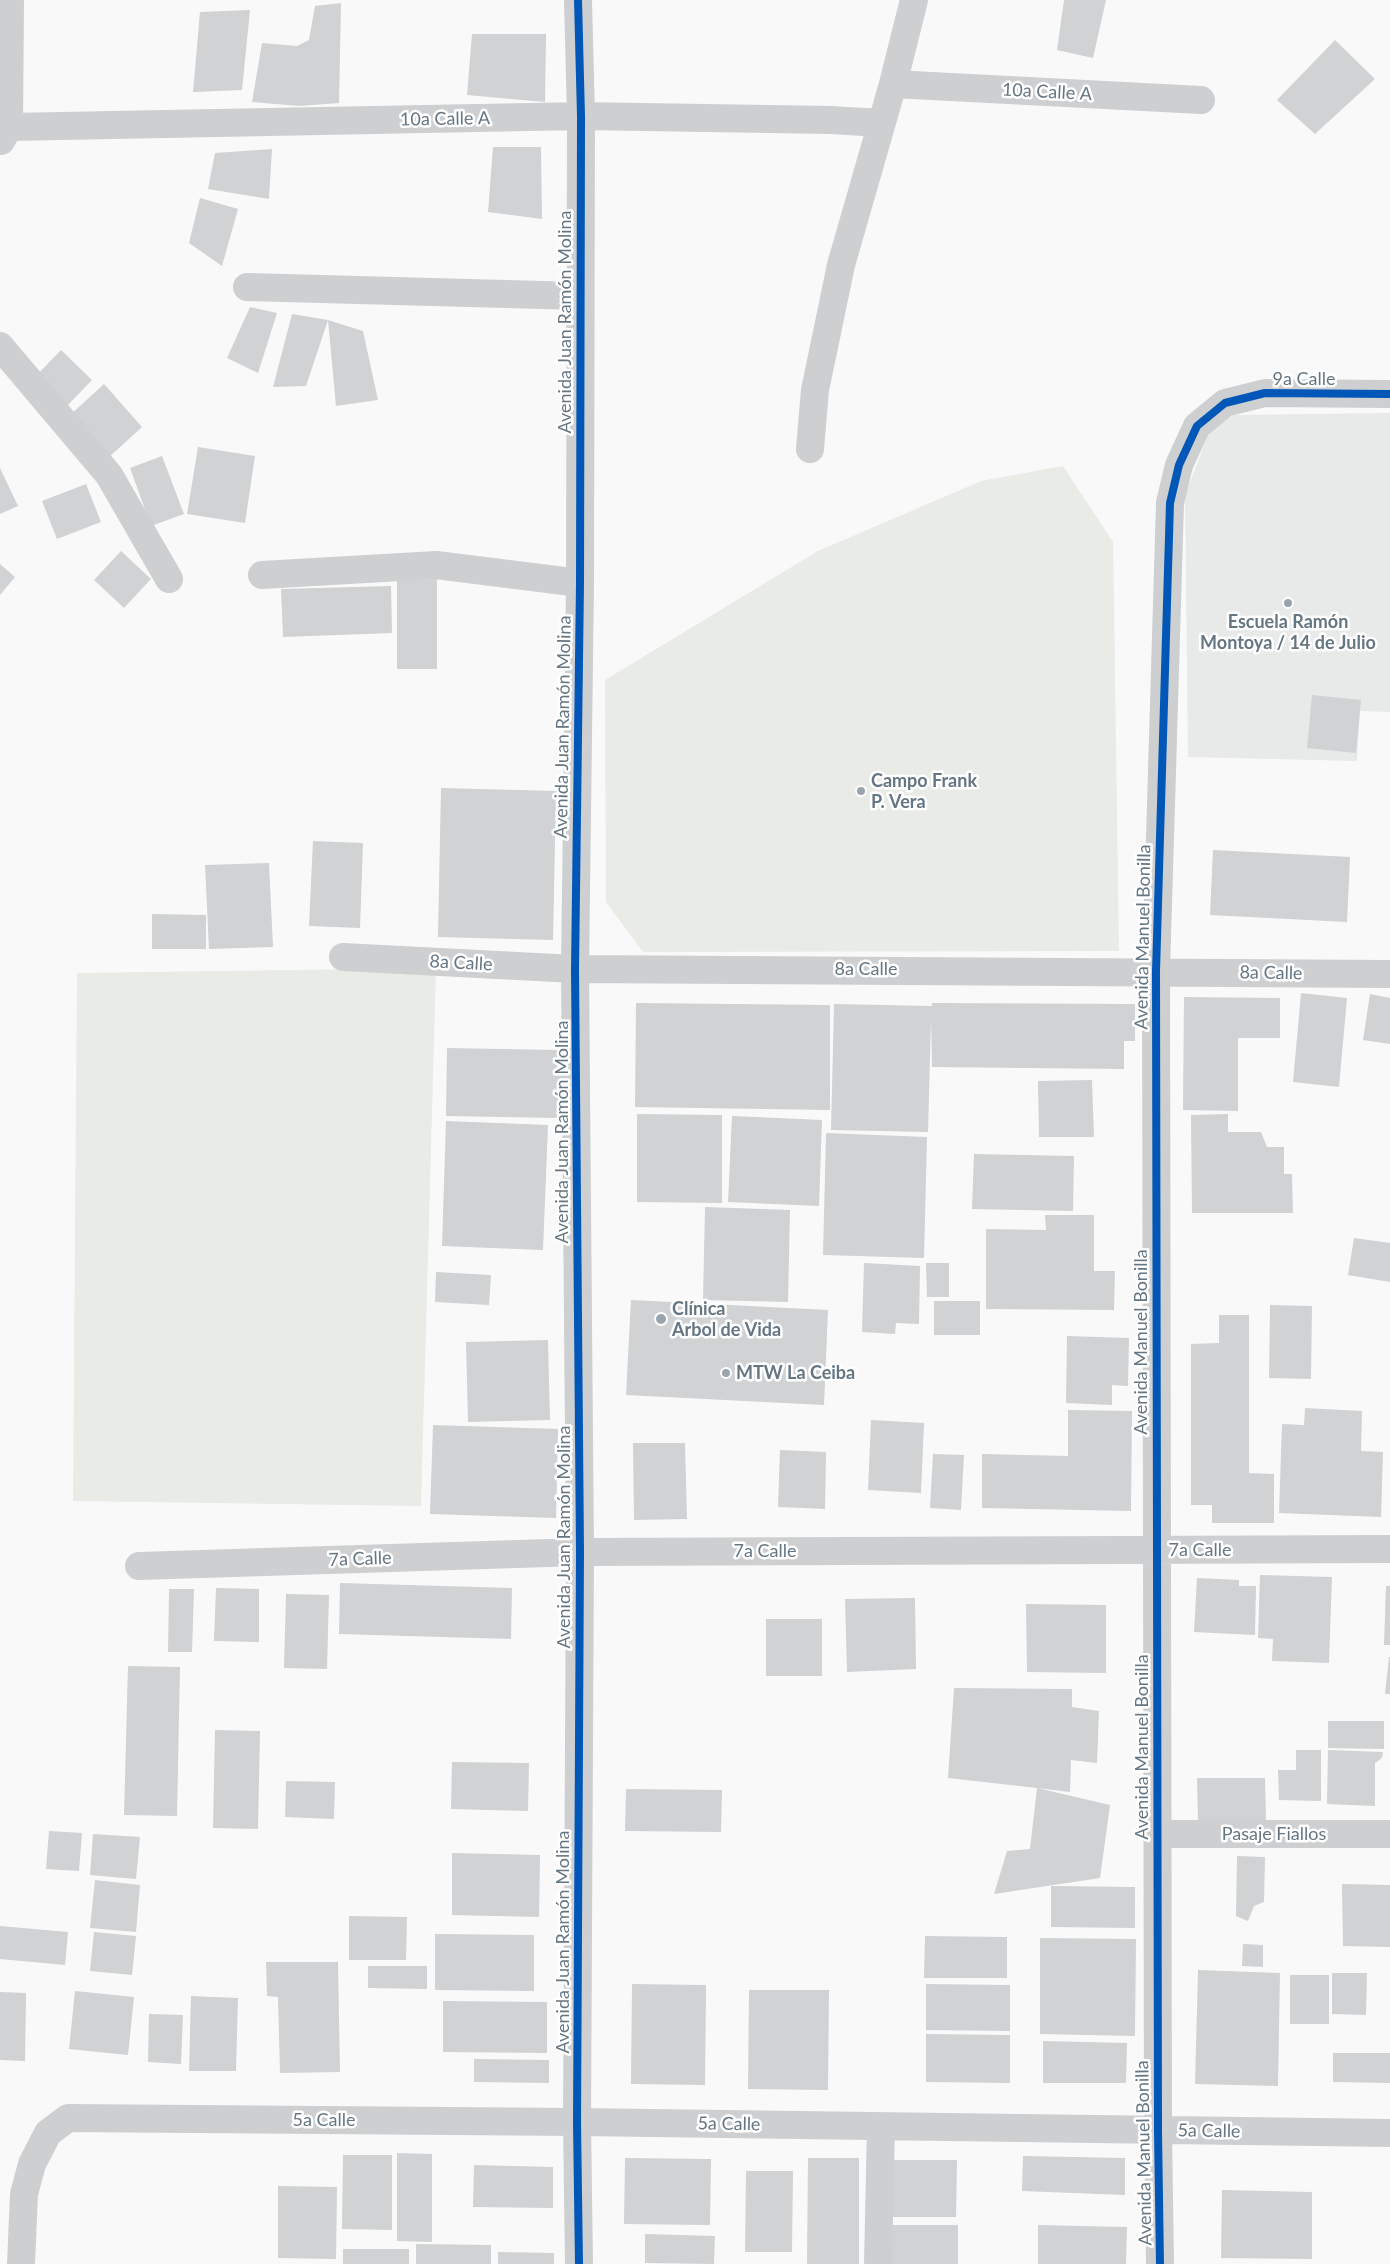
<!DOCTYPE html>
<meta charset="utf-8">
<style>
body{margin:0}
canvas{display:block;background:#f9f9f9}
</style>
<canvas width="1390" height="2264"></canvas>
<script>
const c = document.querySelector('canvas').getContext('2d');
c.lineJoin = 'round';
function fill(path, color) {
  c.fillStyle = color;
  c.fill(path, 'evenodd');
}
function shape(rows) {
  const path = new Path2D();
  for (const r of rows) {
    path.moveTo(r[0], r[1]);
    for (let i = 2; i < r.length; i += 2) path.lineTo(r[i], r[i + 1]);
  }
  return path;
}
function strokePath(path, color, width, dash) {
  c.strokeStyle = color;
  c.lineWidth = width;
  c.lineCap = dash ? 'butt' : 'round';
  c.setLineDash(dash || []);
  c.stroke(path);
}
function drawText(font, color, halo, rows, align = 'center') {
  c.font = font + ' Lato,sans-serif';
  c.lineWidth = 5;
  c.setLineDash([]);
  c.textBaseline = 'middle';
  c.strokeStyle = halo;
  c.fillStyle = color;
  for (const [text, x, y, turn = 0] of rows) {
    c.save();
    c.translate(x, y);
    c.rotate((+turn || 0) * Math.PI / 180);
    c.textAlign = isNaN(turn) ? turn : align;
    if (halo) c.strokeText(text, 0, 0);
    c.fillText(text, 0, 0);
    c.restore();
  }
}
fill(shape([
 [1390,413,1390,712,1360,711,1357,761,1188,757,1185,495,1210,430,1234,415]
]), '#e8e9e9');
fill(shape([
 [1063,466,1113,542,1119,951,643,952,606,902,605,680,818,551,981,481],
 [436,968,421,1506,73,1501,77,973]
]), '#e8ebe6');
fill(shape([
 [1064,0,1106,0,1093,58,1057,50],
 [341,3,339,103,299,106,252,102,262,43,297,46,309,40,315,6],
 [250,10,242,90,193,92,200,12],
 [472,34,546,34,545,102,467,95],
 [1335,40,1375,79,1315,134,1277,100],
 [493,147,541,147,542,219,488,212],
 [272,149,269,199,208,189,215,153],
 [200,198,238,209,222,266,189,243],
 [250,307,277,313,258,373,227,358],
 [292,314,328,320,306,386,273,387],
 [328,320,363,331,378,400,336,406],
 [61,350,92,380,66,407,34,378],
 [104,384,142,427,107,459,69,416],
 [198,447,255,456,245,523,187,514],
 [162,456,184,514,151,526,130,468],
 [0,468,18,506,0,514],
 [86,484,101,522,57,539,42,501],
 [121,551,151,579,124,608,94,580],
 [0,564,15,577,0,595],
 [437,579,437,669,397,669,397,580],
 [391,586,392,633,283,637,281,589],
 [1312,695,1361,700,1356,753,1307,748],
 [441,788,556,791,553,940,438,937],
 [313,841,363,843,360,928,309,926],
 [1213,850,1350,857,1347,922,1210,915],
 [269,863,273,947,209,949,205,865],
 [152,914,206,915,206,949,152,949],
 [1301,993,1347,998,1339,1087,1293,1082],
 [1370,994,1390,998,1390,1044,1363,1040],
 [1184,997,1280,998,1280,1038,1238,1038,1238,1111,1183,1110],
 [636,1003,830,1005,830,1110,635,1107],
 [932,1003,1135,1004,1135,1041,1124,1041,1124,1069,932,1067,931,1018,928,1132,831,1130,834,1004,932,1006],
 [447,1048,558,1050,557,1072,565,1073,565,1101,558,1101,558,1118,446,1116],
 [1092,1080,1094,1137,1039,1137,1038,1081],
 [637,1114,722,1115,722,1203,637,1202],
 [1228,1114,1228,1132,1261,1132,1267,1147,1284,1147,1284,1174,1292,1174,1293,1213,1192,1213,1191,1115],
 [732,1116,822,1120,819,1206,728,1202],
 [446,1121,548,1125,543,1250,442,1246],
 [826,1133,927,1137,924,1258,823,1255],
 [974,1154,1074,1156,1073,1211,972,1209],
 [705,1207,790,1210,788,1302,703,1300],
 [1045,1215,1094,1215,1094,1271,1115,1271,1114,1310,986,1309,986,1229,1046,1230],
 [1354,1238,1390,1243,1390,1282,1348,1275],
 [864,1263,920,1266,919,1324,896,1323,895,1334,862,1332],
 [926,1263,949,1263,949,1297,927,1297],
 [436,1272,491,1275,489,1305,435,1302],
 [631,1300,828,1310,824,1405,626,1395],
 [934,1301,980,1301,980,1335,934,1335],
 [1270,1305,1312,1306,1311,1379,1269,1378],
 [1219,1315,1249,1315,1249,1473,1274,1474,1274,1523,1212,1523,1212,1505,1191,1505,1191,1344,1219,1343],
 [1067,1336,1129,1338,1128,1386,1112,1385,1112,1405,1066,1403],
 [548,1340,550,1420,468,1422,466,1342],
 [1305,1408,1362,1411,1361,1451,1383,1452,1381,1517,1279,1513,1282,1424,1304,1425],
 [1068,1410,1132,1411,1131,1511,982,1508,982,1454,1068,1456],
 [871,1420,924,1423,921,1493,868,1490],
 [433,1425,558,1429,556,1518,430,1514],
 [633,1443,685,1443,687,1519,634,1520],
 [780,1450,826,1452,825,1509,778,1507],
 [933,1454,964,1455,961,1510,930,1508],
 [1260,1575,1332,1577,1329,1663,1272,1661,1273,1639,1258,1638],
 [1197,1578,1239,1580,1239,1586,1256,1586,1255,1635,1194,1632],
 [340,1583,512,1588,511,1639,339,1634],
 [1386,1586,1390,1586,1390,1645,1384,1645],
 [216,1588,259,1589,259,1642,214,1641],
 [169,1589,194,1589,192,1652,168,1652],
 [286,1594,329,1595,327,1669,284,1668],
 [915,1598,916,1669,847,1672,845,1599],
 [1026,1604,1106,1605,1106,1673,1027,1672],
 [766,1619,822,1619,822,1676,766,1676],
 [1389,1657,1390,1657,1390,1694,1385,1694],
 [128,1666,180,1667,177,1816,124,1815],
 [954,1688,1072,1689,1072,1707,1099,1711,1097,1763,1071,1760,1070,1792,1037,1788,1110,1805,1100,1878,994,1894,1007,1851,1030,1849,1037,1788,948,1778],
 [1328,1721,1384,1721,1384,1749,1328,1748],
 [215,1730,260,1731,258,1829,213,1828],
 [1296,1750,1321,1750,1321,1801,1279,1800,1278,1770,1296,1770],
 [1328,1750,1383,1752,1382,1758,1375,1763,1375,1806,1327,1804],
 [452,1762,529,1763,528,1811,451,1809],
 [1197,1778,1265,1778,1266,1821,1198,1821],
 [286,1781,335,1782,334,1819,285,1817],
 [626,1789,722,1790,721,1832,625,1831],
 [49,1831,82,1833,79,1871,46,1869],
 [93,1834,140,1837,136,1879,90,1875],
 [452,1853,540,1855,539,1917,452,1915],
 [1237,1856,1265,1857,1264,1902,1254,1906,1248,1921,1236,1916],
 [95,1880,140,1885,136,1932,90,1928],
 [1342,1884,1390,1885,1390,1947,1343,1946],
 [1051,1886,1135,1887,1135,1928,1051,1927],
 [349,1916,407,1917,406,1960,349,1960],
 [0,1926,68,1932,65,1965,0,1959],
 [94,1932,136,1936,132,1975,90,1971],
 [435,1934,534,1935,534,1991,435,1990],
 [925,1936,1007,1937,1007,1978,924,1978],
 [1040,1938,1136,1939,1135,2036,1040,2034],
 [1243,1944,1263,1945,1263,1967,1242,1966],
 [266,1962,338,1962,340,2072,280,2073,278,1997,267,1996],
 [368,1966,427,1966,427,1989,368,1988],
 [1198,1970,1280,1973,1278,2086,1195,2084],
 [1332,1973,1367,1973,1366,2015,1332,2014],
 [1290,1975,1329,1975,1329,2024,1290,2024],
 [632,1984,706,1985,705,2085,631,2084],
 [926,1984,1010,1985,1010,2031,926,2030],
 [749,1990,829,1990,828,2090,748,2089],
 [75,1991,134,1997,128,2055,69,2049],
 [0,1992,26,1993,25,2061,0,2060],
 [191,1996,238,1998,236,2071,189,2071],
 [443,2001,547,2002,547,2053,443,2052],
 [149,2014,183,2015,181,2064,148,2062],
 [926,2034,1010,2035,1010,2083,926,2082],
 [1043,2041,1127,2043,1126,2083,1043,2083],
 [1333,2053,1390,2053,1390,2083,1333,2082],
 [474,2059,549,2060,549,2083,474,2082],
 [397,2153,432,2154,432,2242,397,2241],
 [343,2155,392,2155,392,2230,342,2229],
 [1023,2156,1125,2158,1125,2195,1022,2191],
 [625,2158,711,2159,710,2225,624,2224],
 [808,2158,859,2158,859,2264,807,2264],
 [893,2160,957,2160,956,2217,892,2217],
 [474,2165,553,2167,553,2208,473,2207],
 [746,2171,793,2171,792,2252,745,2252],
 [278,2186,337,2187,336,2259,278,2258],
 [1222,2190,1312,2192,1312,2259,1221,2258],
 [890,2225,958,2225,958,2264,890,2264],
 [1038,2225,1127,2227,1126,2264,1038,2264],
 [645,2234,715,2236,714,2264,645,2263],
 [416,2244,491,2245,491,2264,416,2264],
 [343,2249,409,2249,409,2264,343,2264],
 [498,2252,554,2253,554,2264,498,2264]
]), '#d0d2d3');
strokePath(shape([
 [578,0,581,116,580,583,575,969,580,1552,577,2122,579,2264],
 [893,84,1201,100],
 [9,127,581,116,831,120,881,123],
 [1,141,9,127,10,0],
 [247,287,580,296],
 [0,346,109,475,169,579],
 [810,449,815,390,841,265,893,84,914,0],
 [262,575,436,565,580,583],
 [343,957,575,969,1390,974],
 [139,1566,580,1552,1390,1549],
 [1157,1834,1390,1834],
 [21,2264,24,2194,32,2164,48,2133,68,2118,577,2122,1390,2133],
 [878,2264,881,2127],
 [1160,2264,1158,2131,1156,971,1170,503,1179,465,1197,426,1225,403,1265,393,1390,394]
]), '#cecfd0', 28);
strokePath(shape([
 [578,0,581,116,580,583,575,969,580,1552,577,2122,579,2264],
 [1160,2264,1158,2131,1156,971,1170,503,1179,465,1197,426,1225,403,1265,393,1390,394]
]), '#0057b8', 8);
for (const [x, y, r, color] of [
 [1288,603,5,"#99a4ac"],
 [861,791,5,"#99a4ac"],
 [661,1319,6,"#99a4ac"],
 [726,1373,5,"#99a4ac"]
]) {
  const dot = new Path2D();
  dot.arc(x, y, r, 0, 2 * Math.PI);
  c.fillStyle = color;
  c.fill(dot);
  strokePath(dot, '#fff', 2);
}
drawText('18px', '#657683', '#fff', [
 ["10a Calle A",1047,92,3],
 ["10a Calle A",445,119,-1],
 ["Avenida Juan Ramón Molina",565,322,-90],
 ["9a Calle",1304,379],
 ["Avenida Juan Ramón Molina",563,727,-89],
 ["Avenida Manuel Bonilla",1143,937,-89],
 ["8a Calle",461,963,3],
 ["8a Calle",866,969],
 ["8a Calle",1271,973,1],
 ["Avenida Juan Ramón Molina",562,1132,-90],
 ["Avenida Manuel Bonilla",1141,1342,-90],
 ["Avenida Juan Ramón Molina",564,1537,-90],
 ["7a Calle",1200,1550],
 ["7a Calle",765,1551],
 ["7a Calle",360,1559,-2],
 ["Avenida Manuel Bonilla",1142,1747,-90],
 ["Pasaje Fiallos",1274,1834],
 ["Avenida Juan Ramón Molina",563,1942,-90],
 ["5a Calle",324,2120],
 ["5a Calle",729,2124,1],
 ["5a Calle",1209,2131,1],
 ["Avenida Manuel Bonilla",1144,2153,-91]
]);
drawText('bold 18px', '#657683', '#fff', [
 ["Escuela Ramón",1288,622,"center"],
 ["Montoya / 14 de Julio",1288,643,"center"],
 ["Campo Frank",871,781],
 ["P. Vera",871,802],
 ["Clínica",672,1309],
 ["Arbol de Vida",672,1330],
 ["MTW La Ceiba",736,1373]
], 'left');
</script>
